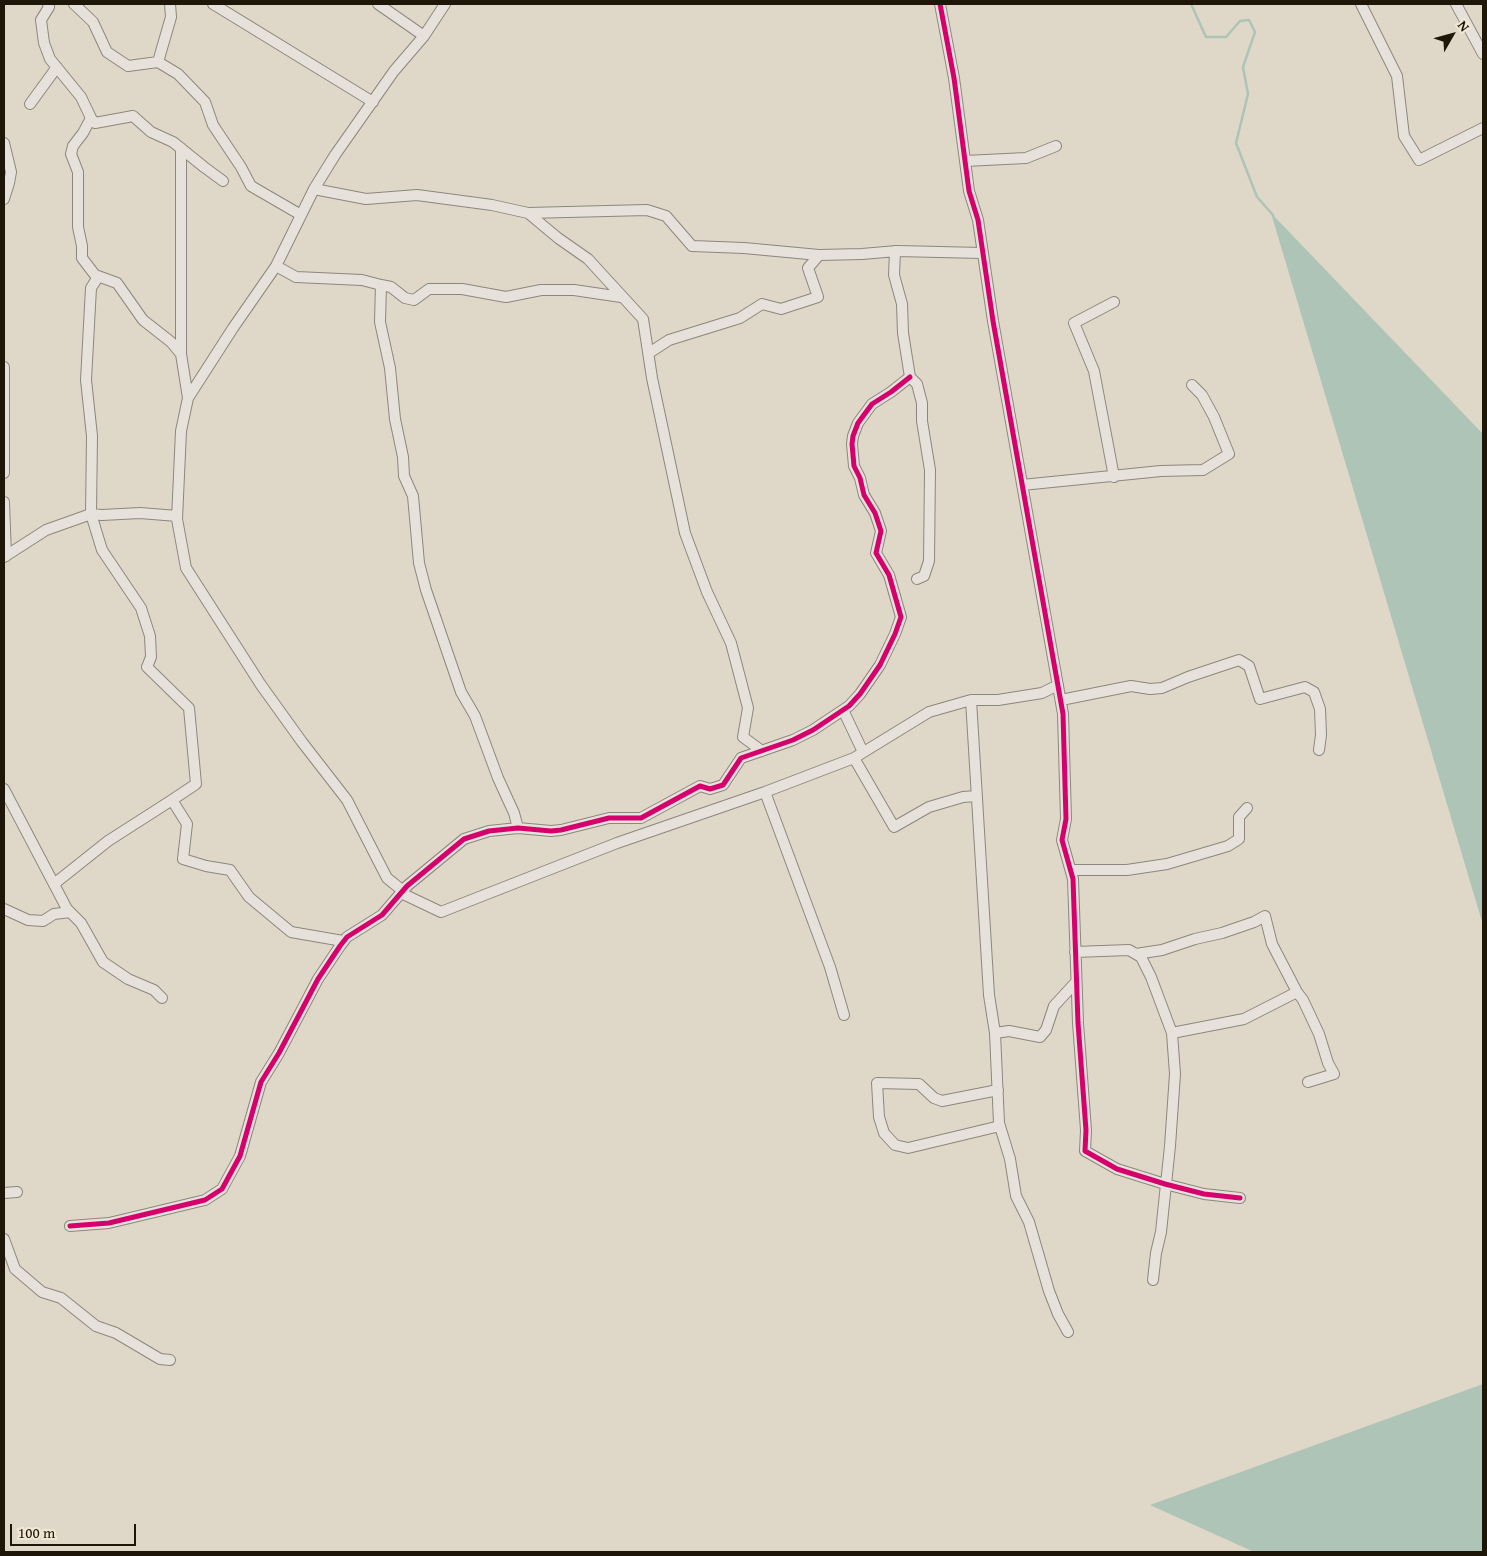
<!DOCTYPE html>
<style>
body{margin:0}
#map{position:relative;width:1487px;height:1556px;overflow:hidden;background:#dfd8c8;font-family:"Gentium Book Plus",serif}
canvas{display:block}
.frame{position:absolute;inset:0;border:5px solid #1f160a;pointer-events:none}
.north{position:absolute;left:1427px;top:10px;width:50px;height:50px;-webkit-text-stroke:4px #f0e8d5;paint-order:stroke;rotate:52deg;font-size:14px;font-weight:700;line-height:20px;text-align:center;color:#1f160a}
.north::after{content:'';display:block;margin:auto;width:18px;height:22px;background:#1f160a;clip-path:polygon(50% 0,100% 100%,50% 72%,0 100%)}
.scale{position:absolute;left:10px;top:1524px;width:126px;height:22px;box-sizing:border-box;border:2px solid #1f160a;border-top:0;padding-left:6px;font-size:15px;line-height:18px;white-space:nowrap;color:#1f160a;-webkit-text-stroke:4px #f0e8d5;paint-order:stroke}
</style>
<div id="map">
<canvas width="1487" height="1556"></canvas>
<div class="frame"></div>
<div class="north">N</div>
<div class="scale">100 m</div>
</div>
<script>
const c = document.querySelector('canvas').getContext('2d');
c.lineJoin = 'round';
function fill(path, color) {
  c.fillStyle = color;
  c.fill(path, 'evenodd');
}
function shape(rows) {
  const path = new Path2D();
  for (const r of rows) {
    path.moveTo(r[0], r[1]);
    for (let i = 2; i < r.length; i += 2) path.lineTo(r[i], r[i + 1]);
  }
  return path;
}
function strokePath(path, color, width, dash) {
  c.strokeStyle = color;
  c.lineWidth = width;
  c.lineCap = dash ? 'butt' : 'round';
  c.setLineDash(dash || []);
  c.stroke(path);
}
fill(shape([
 [1271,213,1483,434,1483,925],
 [1483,1384,1483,1552,1254,1552,1150,1505]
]), '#adc4b6');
strokePath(shape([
 [1191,4,1206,37,1226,37,1240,21,1249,20,1255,32,1243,67,1248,94,1236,143,1257,197,1273,215]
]), '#adc4b6', 2.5);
const street = shape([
 [48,4,49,7,41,20,44,43,50,59,81,97,91,118,95,123,133,116,151,132,173,142,204,167,223,181],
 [74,4,93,22,107,52,128,66,158,62,178,74,205,102,213,125,241,167,251,186,301,215],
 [213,4,373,102],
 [378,4,424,36],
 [940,4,954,78,969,191,978,220,993,321,1063,714,1066,819,1062,840,1073,879,1078,1023,1086,1130,1085,1151,1117,1169,1165,1184,1204,1194,1240,1198],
 [1361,4,1397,76,1404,136,1419,160,1483,128],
 [1456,4,1483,54],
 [158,62,171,17,170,4],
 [30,104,57,67],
 [91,118,83,133,73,146,71,154,78,172,78,227,82,246,82,258,95,275,117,283,143,320,171,342,181,354,188,398],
 [4,143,11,172,9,183,4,199],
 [965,161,1026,158,1056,146],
 [314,189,366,199,417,195,492,205,528,213,558,238,588,259,643,319,652,378,685,533,707,592,731,643,748,708,743,737,762,751],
 [528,213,647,210,666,216,692,246,744,248,819,255],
 [895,251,894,275,902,304,903,333,910,377,917,384,922,403,922,421,930,470,929,561,924,576,917,579],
 [276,266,296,277,362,280,381,285,380,322,390,368,395,419,403,457,404,476,413,496,419,563,426,590,461,692,475,716,498,778,514,813,518,828],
 [98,277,91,288,86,380,92,436,91,514,102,550,141,608,150,636,151,657,147,667,189,708,196,784,172,800,187,824,183,859,206,866,230,870,249,897,291,932,343,941],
 [381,285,391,287,405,298,414,300,429,289,462,289,506,297,541,290,574,290,621,297],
 [649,353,669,340,740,318,762,304,781,309,818,297,808,268,819,255,862,254,897,251,982,253],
 [181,354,181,148],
 [4,367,4,473],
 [1114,477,1094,371,1074,323,1114,302],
 [1022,485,1161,471,1203,470,1229,454,1214,417,1202,395,1192,385],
 [4,502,6,556],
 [4,557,46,530,91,514,102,515,140,513,177,516],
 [971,700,989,995,995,1033,999,1123,1010,1159,1016,1196,1029,1222,1049,1291,1058,1314,1068,1332],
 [1061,700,1131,686,1150,689,1162,688,1188,677,1239,660,1249,666,1260,699,1305,687,1314,692,1320,709,1321,735,1319,750],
 [843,710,863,752],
 [854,758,894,827,929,807,963,797,977,796],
 [4,789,67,909,81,923,103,962,128,979,154,990,162,998],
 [765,792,830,967,844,1015],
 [1071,870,1127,870,1167,864,1228,846,1239,839,1239,817,1247,808],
 [54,884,108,841,172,800],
 [403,891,387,878,347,800,302,742,261,685,186,568,177,519,181,431,188,398,233,328,276,266,314,189,335,155,394,71,424,36,445,4],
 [401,893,441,912,617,843,765,792,854,758,929,712,971,700,998,700,1042,693,1058,685],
 [4,909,28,920,43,921,54,914,70,912],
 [1075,952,1129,950,1141,957,1151,977,1172,1033,1175,1074,1170,1146,1161,1232,1156,1253,1153,1280],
 [1136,954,1162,950,1195,939,1222,933,1254,922,1265,916,1272,944,1297,992],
 [995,1033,1009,1031,1040,1037,1046,1030,1054,1006,1076,982],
 [1172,1033,1244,1019,1297,992,1303,1000,1319,1034,1328,1063,1334,1074,1308,1082],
 [998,1090,942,1101,934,1098,919,1084,877,1083,879,1117,884,1133,895,1145,908,1148,1000,1126],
 [4,1193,17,1192],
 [70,1226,109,1223,205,1200,222,1189,240,1156,261,1082,279,1053,318,979,340,946,347,937,382,915,407,886,464,839,489,831,518,828,551,831,561,830,609,818,641,818,700,786,710,789,723,785,741,758,793,740,813,730,849,706,860,694,880,665,895,634,901,617,889,575,876,553,881,531,875,513,864,495,860,478,854,466,852,444,853,436,858,423,872,404,891,392,910,377],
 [4,1239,15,1269,42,1292,61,1298,96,1326,116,1333,160,1359,170,1360]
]);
strokePath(street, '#8c877d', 12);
strokePath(street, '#e6e2db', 10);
strokePath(shape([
 [940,4,954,78,969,191,978,220,993,321,1063,714,1066,819,1062,840,1073,879,1078,1023,1086,1130,1085,1151,1117,1169,1165,1184,1204,1194,1240,1198],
 [70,1226,109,1223,205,1200,222,1189,240,1156,261,1082,279,1053,318,979,340,946,347,937,382,915,407,886,464,839,489,831,518,828,551,831,561,830,609,818,641,818,700,786,710,789,723,785,741,758,793,740,813,730,849,706,860,694,880,665,895,634,901,617,889,575,876,553,881,531,875,513,864,495,860,478,854,466,852,444,853,436,858,423,872,404,891,392,910,377]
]), '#d6006c', 5);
</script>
